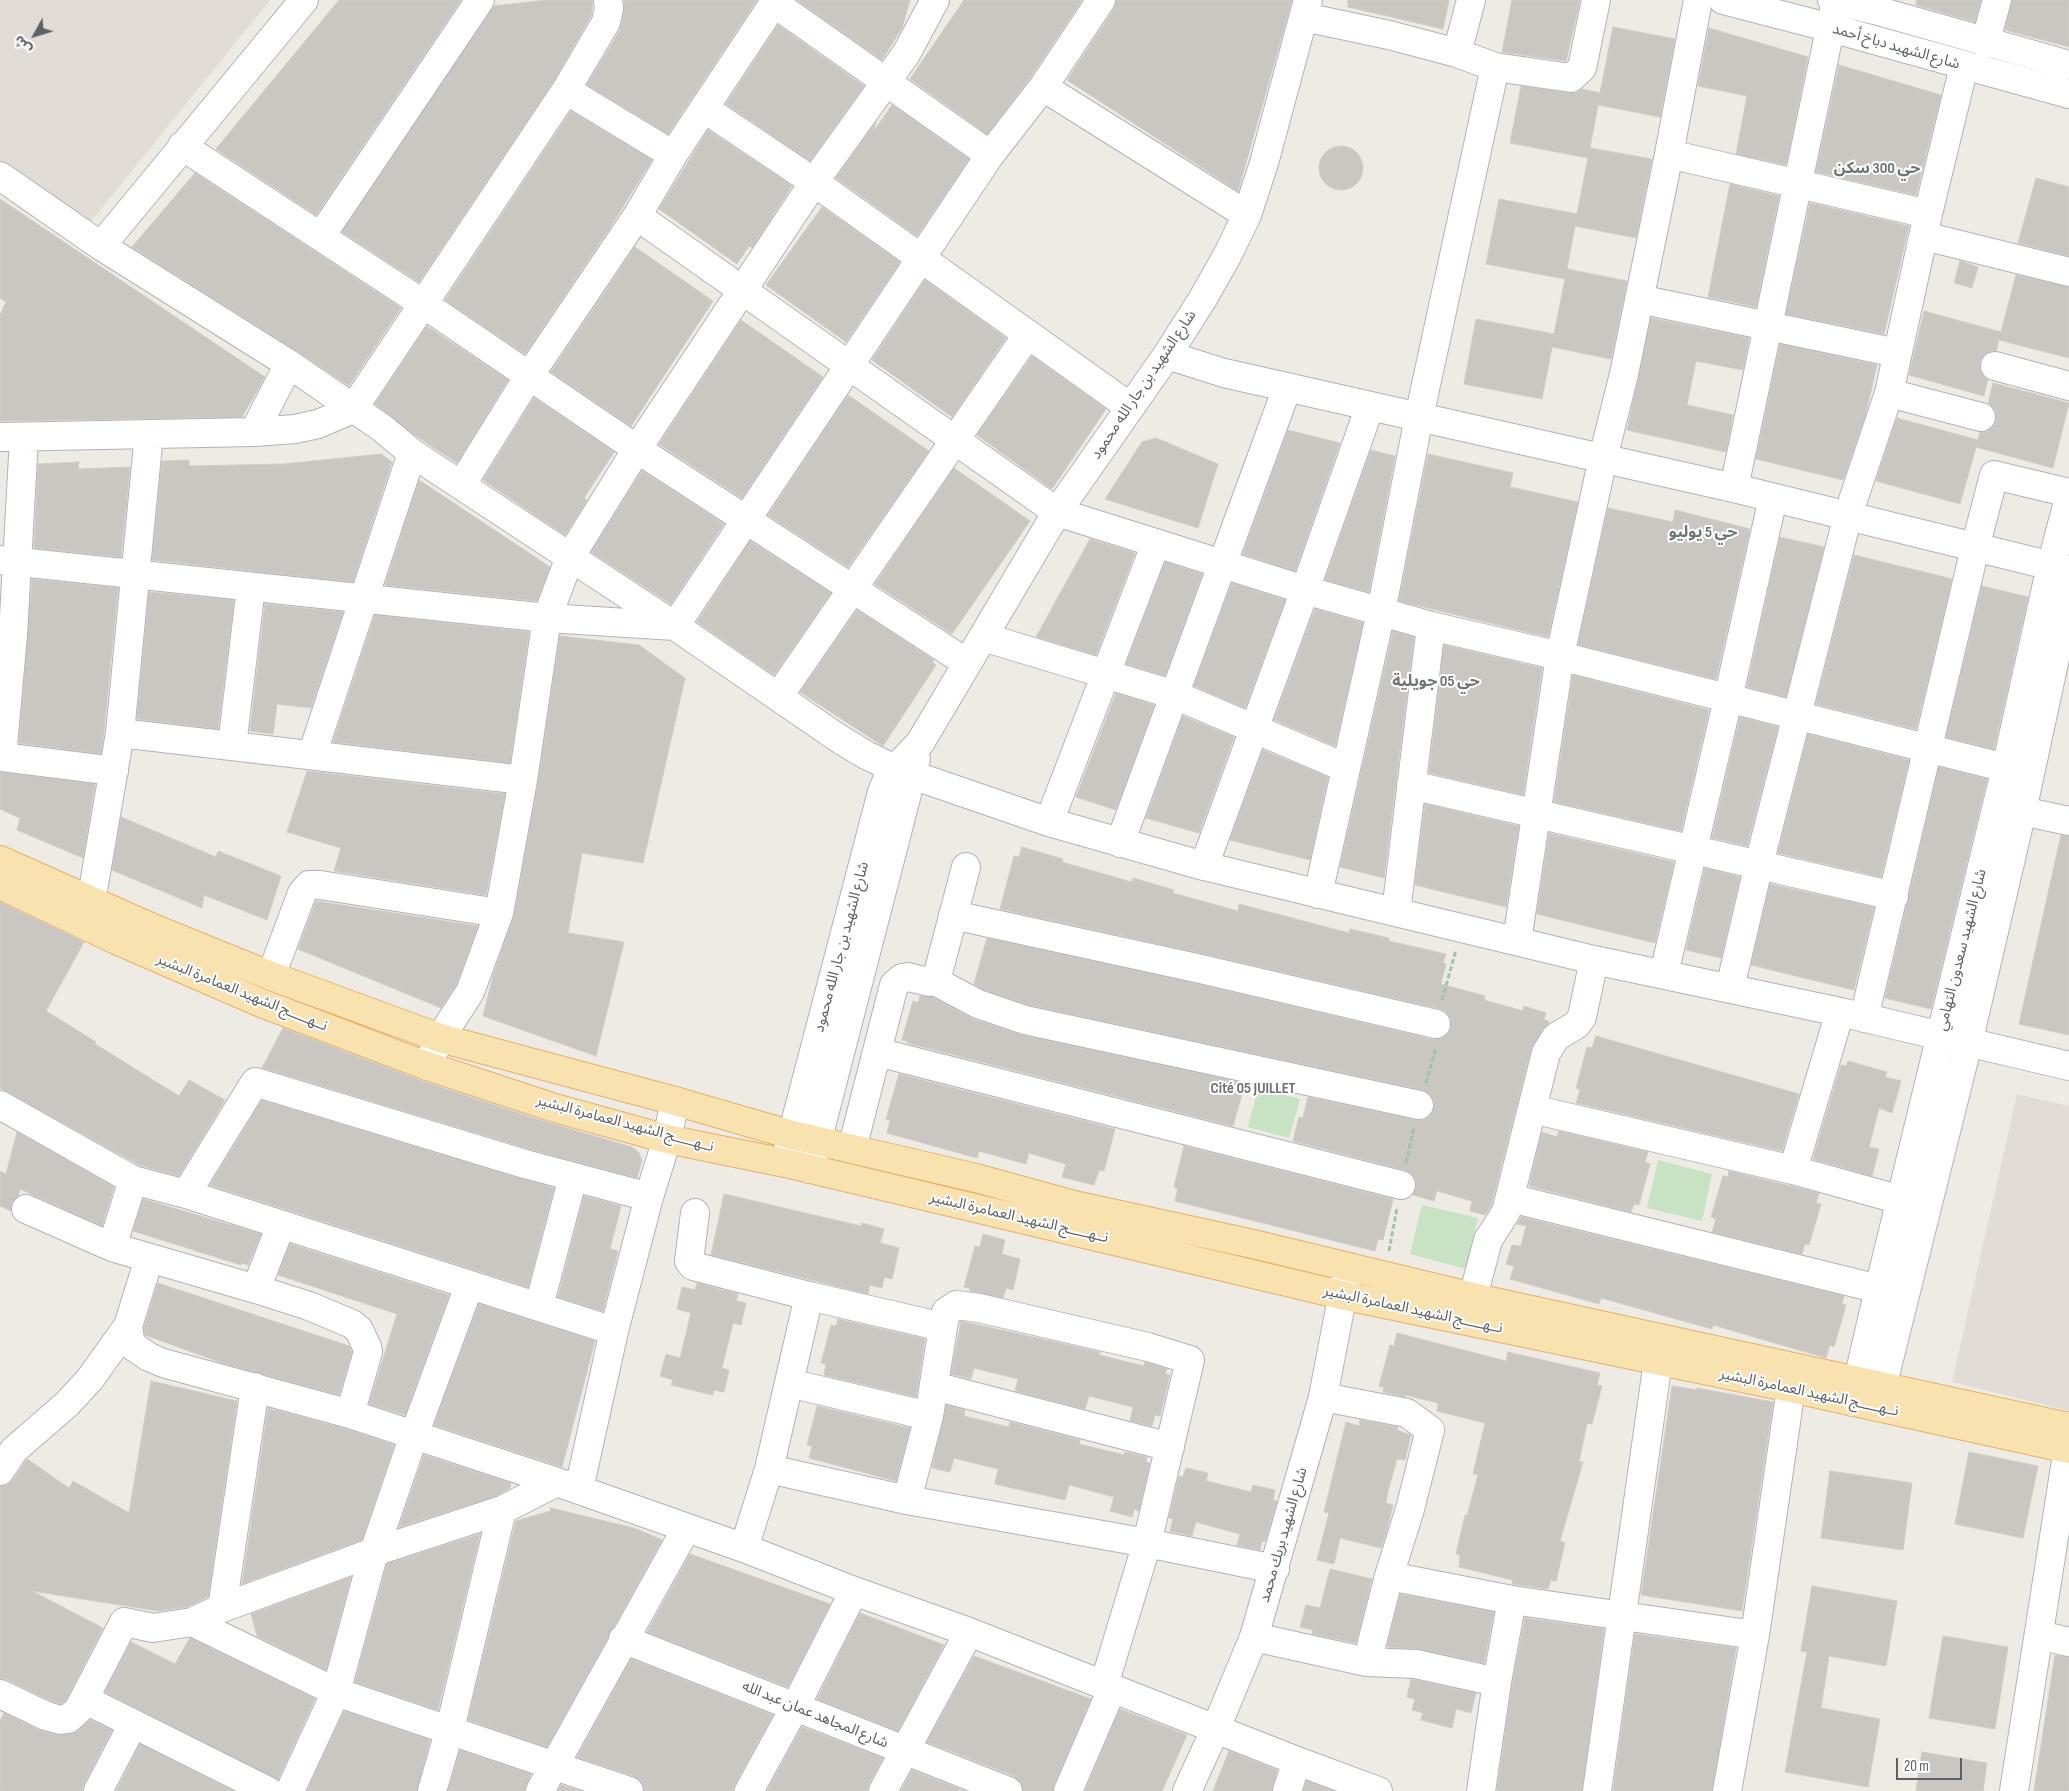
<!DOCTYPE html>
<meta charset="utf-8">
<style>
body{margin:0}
#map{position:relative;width:2069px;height:1791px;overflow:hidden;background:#eeebe5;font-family:"Sofia Sans Condensed","Noto Sans Arabic",sans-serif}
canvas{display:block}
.north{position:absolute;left:10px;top:10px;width:50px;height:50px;-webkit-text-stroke:4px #fff;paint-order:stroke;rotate:231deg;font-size:14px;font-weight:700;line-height:20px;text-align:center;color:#5d6164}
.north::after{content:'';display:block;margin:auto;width:18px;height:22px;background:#5d6164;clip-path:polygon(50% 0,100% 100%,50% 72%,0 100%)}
.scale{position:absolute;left:1896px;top:1758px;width:66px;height:22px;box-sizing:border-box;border:2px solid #5d6164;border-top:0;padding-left:6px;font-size:15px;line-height:18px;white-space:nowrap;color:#5d6164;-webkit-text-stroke:4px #fff;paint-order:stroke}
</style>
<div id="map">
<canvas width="2069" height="1791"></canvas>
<div class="north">ش</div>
<div class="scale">20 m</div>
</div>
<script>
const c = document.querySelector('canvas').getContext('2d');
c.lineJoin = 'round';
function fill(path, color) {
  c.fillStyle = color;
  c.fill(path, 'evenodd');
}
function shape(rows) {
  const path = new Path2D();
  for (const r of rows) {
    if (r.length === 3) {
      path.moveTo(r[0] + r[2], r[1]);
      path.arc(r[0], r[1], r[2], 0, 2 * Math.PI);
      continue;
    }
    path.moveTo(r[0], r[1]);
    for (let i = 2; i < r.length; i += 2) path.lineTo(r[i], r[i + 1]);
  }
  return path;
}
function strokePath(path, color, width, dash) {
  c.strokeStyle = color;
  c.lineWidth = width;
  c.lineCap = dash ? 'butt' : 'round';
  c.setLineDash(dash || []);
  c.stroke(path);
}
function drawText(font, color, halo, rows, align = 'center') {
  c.font = font + ' "Sofia Sans Condensed","Noto Sans Arabic",sans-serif';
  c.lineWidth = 4;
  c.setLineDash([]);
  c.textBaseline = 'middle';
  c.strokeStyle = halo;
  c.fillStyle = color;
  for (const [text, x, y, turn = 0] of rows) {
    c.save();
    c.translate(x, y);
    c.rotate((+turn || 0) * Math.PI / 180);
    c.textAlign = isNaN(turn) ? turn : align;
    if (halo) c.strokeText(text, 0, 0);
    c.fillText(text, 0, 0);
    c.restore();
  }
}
fill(shape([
 [0,0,270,0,89,224,0,164],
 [2017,1094,2069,1106,2069,1411,1952,1382]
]), '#e1dcd6');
fill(shape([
 [1258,1088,1300,1099,1289,1138,1248,1127],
 [1658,1160,1712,1174,1702,1221,1647,1208],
 [1422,1205,1478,1218,1466,1269,1410,1254]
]), '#c8e3c4');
const building = shape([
 [339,0,461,0,316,215,216,149,339,0],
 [547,0,593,0,591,16,553,82,419,282,342,232,494,6,547,0],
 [624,0,757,0,668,134,587,85,620,30,624,11,624,0],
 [797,0,910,0,902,28,882,60,797,0],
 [964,0,1082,0,1030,78,987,134,910,79,964,0],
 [1116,0,1292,0,1238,191,1067,80,1114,9,1116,0],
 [1348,0,1449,0,1443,29,1348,7,1348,0],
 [1512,0,1580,0,1566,61,1502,52,1512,0],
 [1916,0,1981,0,1975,22,1916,5,1916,0],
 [2012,0,2069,0,2069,47,2005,30,2012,0],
 [778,25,864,86,810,161,726,104,778,25],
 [1613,27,1675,39,1660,117,1598,105,1590,148,1652,159,1636,238,1575,226,1567,269,1627,281,1611,359,1552,347,1542,399,1464,384,1476,319,1554,334,1565,279,1486,264,1499,199,1577,214,1588,158,1510,143,1521,86,1569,93,1576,93,1582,89,1600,93,1613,27],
 [1709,28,1808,57,1786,165,1736,154,1747,96,1698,86,1709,28],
 [1839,65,1941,95,1916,195,1816,172,1839,65],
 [892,105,969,159,917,236,836,178,876,122,874,131,892,105],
 [571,111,652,160,609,229,525,354,445,300,571,111],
 [708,130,792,186,752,248,749,246,737,264,659,209,708,130],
 [1341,168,22],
 [195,173,401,308,349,386,297,351,132,247,195,173],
 [2036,178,2069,187,2069,256,2018,243,2036,178],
 [1730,184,1779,196,1756,307,1708,297,1730,184],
 [0,199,265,377,242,417,0,421,0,315,6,302,0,298,0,199],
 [1810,203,1909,226,1884,334,1786,314,1810,203],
 [822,207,900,262,846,342,766,285,822,207],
 [635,247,713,301,631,426,551,372,635,247],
 [1960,261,1978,267,1972,288,1954,283,1960,261],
 [2016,275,2069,287,2069,358,1999,340,1996,351,1991,351,1984,355,1980,361,1980,370,1984,377,1988,380,1984,396,1909,375,1924,311,2001,332,2016,275],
 [925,280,1006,338,952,417,872,360,925,280],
 [1651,318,1749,338,1743,370,1696,361,1687,405,1733,415,1726,452,1627,430,1651,318],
 [741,320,823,377,742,498,659,444,741,320],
 [427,326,508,380,457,463,412,433,375,404,427,326],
 [1780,344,1877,365,1865,417,1843,480,1756,459,1780,344],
 [1032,356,1106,409,1052,489,977,435,1032,356],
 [1993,383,2069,403,2053,468,1976,447,1980,432,1986,432,1992,428,1996,421,1996,412,1992,406,1988,403,1993,383],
 [848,395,929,451,848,567,768,515,848,395],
 [534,398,614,452,584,498,587,500,565,535,483,480,534,398],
 [1897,418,1978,440,1960,504,1876,481,1897,418],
 [1288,430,1340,443,1295,571,1243,554,1288,430],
 [1156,438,1218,464,1198,528,1105,499,1142,442,1156,438],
 [1371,450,1395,456,1369,592,1325,580,1371,450],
 [381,454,392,462,353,582,152,560,162,461,189,460,189,466,284,464,381,454],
 [1428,454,1513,473,1510,487,1578,502,1548,637,1399,601,1428,454],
 [79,462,78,469,130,467,121,557,34,548,38,464,79,462],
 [954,468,1030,521,952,634,875,584,954,468],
 [642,471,724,524,671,604,591,552,642,471],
 [419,480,550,567,537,601,385,585,419,480],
 [1608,508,1673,522,1675,510,1750,529,1716,679,1578,645,1608,508],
 [1780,537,1824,547,1786,697,1747,687,1780,537],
 [1090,539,1135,553,1096,655,1036,637,1090,539],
 [750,541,831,593,774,675,697,622,750,541],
 [1854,555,1952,579,1916,729,1816,704,1854,555],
 [1165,562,1202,574,1165,676,1126,664,1165,562],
 [32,579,118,588,104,731,101,754,19,743,32,579],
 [1232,583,1285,600,1245,708,1194,686,1232,583],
 [1982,586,2028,597,1994,749,1946,737,1982,586],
 [149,592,234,600,218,729,137,719,149,592],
 [265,604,343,612,311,708,277,704,273,734,250,731,265,604],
 [1315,609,1363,623,1335,746,1274,720,1315,609],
 [857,610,934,660,932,662,936,665,883,746,800,692,857,610],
 [375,615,529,632,510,763,333,742,375,615],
 [1393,631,1414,637,1384,878,1340,867,1393,631],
 [560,636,639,645,685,678,643,863,582,853,568,933,624,942,596,1056,483,1016,493,976,514,916,538,783,560,636],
 [1444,645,1542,668,1523,795,1429,773,1444,645],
 [1573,675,1709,710,1681,831,1554,802,1573,675],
 [1116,693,1154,705,1116,810,1076,797,1116,693],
 [1183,716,1234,737,1199,833,1146,818,1183,716],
 [1740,717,1778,727,1747,846,1712,838,1740,717],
 [1808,734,1909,760,1881,877,1778,853,1808,734],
 [1263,750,1328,777,1310,860,1230,840,1263,750],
 [1939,767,1987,779,1931,1009,1885,998,1939,767],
 [307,771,505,794,486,895,334,871,341,848,287,832,307,771],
 [0,772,95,784,83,858,17,830,20,818,0,809,0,772],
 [1425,804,1519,826,1506,907,1415,885,1425,804],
 [121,817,216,857,218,851,281,876,267,920,204,895,202,908,112,870,121,817],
 [1549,833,1674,862,1655,943,1537,914,1549,833],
 [2061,835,2069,836,2069,1035,2019,1024,2061,835],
 [1022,847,1063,859,1062,862,1132,882,1133,878,1174,890,1173,893,1238,911,1239,904,1349,933,1350,929,1389,938,1389,941,1446,954,1443,963,1446,964,1441,984,1485,996,1484,1000,1523,1011,1524,1006,1546,1013,1544,1020,1549,1021,1548,1024,1543,1029,1531,1049,1491,1206,1485,1215,1470,1211,1472,1201,1437,1191,1434,1201,1413,1195,1416,1188,1416,1180,1412,1174,1405,1170,1293,1141,1299,1117,1303,1118,1308,1097,1416,1120,1423,1120,1430,1116,1434,1108,1434,1101,1430,1094,1423,1090,1029,1005,984,990,974,984,987,938,1198,984,1432,1039,1441,1039,1447,1035,1451,1028,1451,1019,1446,1012,1440,1009,1205,954,1000,909,1014,856,1019,857,1022,847],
 [1705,868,1740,877,1721,958,1686,950,1705,868],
 [1770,884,1874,907,1854,990,1751,965,1770,884],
 [316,901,478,926,456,985,441,1008,298,949,316,901],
 [0,902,84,942,46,1011,96,1042,95,1044,179,1096,189,1080,225,1100,179,1176,139,1165,0,1088,0,902],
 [920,996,932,997,973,1019,1022,1035,1245,1083,1233,1126,907,1043,907,1041,902,1040,904,1032,913,1001,918,1003,920,996],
 [283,1028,422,1081,543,1121,632,1147,639,1153,642,1160,637,1178,529,1149,262,1068,283,1028],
 [1596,1036,1799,1094,1782,1151,1576,1103,1580,1090,1576,1088,1587,1047,1592,1048,1596,1036],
 [1848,1061,1887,1072,1885,1077,1901,1081,1892,1113,1879,1108,1869,1147,1879,1149,1872,1176,1813,1159,1841,1065,1846,1066,1848,1061],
 [899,1074,1115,1129,1104,1171,1099,1170,1094,1185,1062,1177,1066,1164,1029,1153,1026,1164,979,1151,977,1158,887,1133,890,1120,886,1119,899,1074],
 [262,1100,554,1188,528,1287,210,1185,262,1100],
 [1559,1131,1648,1152,1645,1162,1650,1164,1639,1205,1634,1204,1631,1212,1529,1186,1542,1132,1557,1137,1559,1131],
 [17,1132,114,1187,102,1226,20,1189,18,1196,12,1202,11,1211,0,1206,0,1171,6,1174,17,1132],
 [1184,1146,1393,1199,1383,1240,1378,1239,1375,1251,1175,1201,1178,1189,1174,1187,1184,1146],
 [1729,1171,1819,1193,1816,1203,1821,1204,1809,1245,1805,1244,1802,1254,1712,1232,1716,1219,1711,1217,1723,1176,1728,1177,1729,1171],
 [724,1194,861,1226,862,1223,884,1229,880,1243,899,1248,892,1279,884,1277,882,1288,870,1285,868,1294,711,1255,724,1194],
 [584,1196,621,1206,610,1249,618,1251,603,1311,558,1297,584,1196],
 [143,1199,261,1234,248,1265,242,1263,241,1265,133,1231,143,1199],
 [1521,1217,1844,1296,1842,1304,1846,1305,1834,1347,1830,1345,1826,1358,1713,1325,1712,1329,1601,1298,1599,1304,1510,1279,1514,1266,1506,1264,1512,1245,1521,1246,1526,1226,1517,1224,1521,1217],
 [983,1234,1005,1240,1002,1254,1020,1259,1013,1290,1006,1288,1003,1298,969,1291,970,1288,964,1287,975,1246,980,1247,983,1234],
 [290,1244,449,1295,405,1415,369,1404,397,1314,278,1275,290,1244],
 [158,1283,349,1346,352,1352,339,1395,225,1364,145,1335,144,1327,158,1283],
 [697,1283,738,1294,736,1301,746,1303,741,1325,733,1323,722,1368,729,1370,724,1392,714,1390,713,1395,671,1385,673,1380,660,1376,666,1354,680,1358,691,1313,677,1309,682,1287,695,1290,697,1283],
 [479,1304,595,1341,562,1467,434,1425,479,1304],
 [838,1319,925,1339,916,1397,824,1375,826,1364,821,1363,831,1325,836,1326,838,1319],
 [961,1321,1100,1352,1099,1355,1144,1366,1145,1362,1167,1369,1165,1374,1170,1375,1160,1416,1155,1415,1152,1426,1130,1421,1133,1407,1089,1396,1085,1409,1015,1391,1018,1379,974,1368,971,1379,951,1374,961,1321],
 [1397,1333,1506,1361,1508,1352,1600,1373,1597,1385,1602,1386,1592,1424,1587,1423,1579,1462,1583,1462,1560,1541,1565,1543,1556,1581,1551,1580,1548,1589,1512,1584,1513,1580,1459,1567,1460,1555,1456,1554,1465,1515,1467,1516,1478,1475,1473,1474,1485,1423,1437,1411,1438,1403,1405,1395,1405,1397,1383,1392,1384,1387,1379,1386,1390,1345,1394,1346,1397,1333],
 [151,1381,237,1401,208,1597,187,1607,158,1611,32,1591,103,1628,66,1700,61,1704,51,1701,7,1680,0,1679,0,1486,7,1485,13,1480,27,1459,69,1488,73,1481,129,1513,151,1381],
 [1672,1386,1697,1390,1697,1388,1773,1402,1742,1611,1641,1595,1672,1386],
 [946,1405,965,1410,964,1416,1009,1427,1010,1422,1080,1440,1079,1444,1112,1452,1124,1455,1125,1452,1147,1457,1146,1462,1150,1463,1139,1511,1134,1509,1132,1517,1110,1511,1114,1497,1069,1485,1065,1500,995,1484,998,1469,954,1458,950,1472,932,1468,946,1405],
 [817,1406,910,1428,896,1481,809,1458,812,1446,807,1445,817,1406],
 [268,1408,346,1429,394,1445,362,1540,242,1584,268,1408],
 [1360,1420,1398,1427,1397,1430,1411,1435,1405,1460,1397,1459,1388,1491,1386,1503,1393,1505,1387,1530,1381,1548,1340,1538,1334,1564,1317,1560,1329,1513,1324,1512,1346,1422,1359,1426,1360,1420],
 [1969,1452,2038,1466,2023,1538,1955,1524,1969,1452],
 [424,1455,511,1483,510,1488,496,1496,399,1527,424,1455],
 [1186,1468,1208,1473,1206,1481,1239,1489,1251,1492,1253,1485,1275,1490,1273,1500,1277,1501,1265,1542,1262,1541,1260,1550,1237,1545,1240,1534,1196,1522,1192,1536,1170,1531,1173,1519,1169,1518,1179,1476,1183,1477,1186,1468],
 [1830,1471,1912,1483,1903,1550,1821,1538,1830,1471],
 [551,1508,634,1528,662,1540,547,1747,468,1720,516,1521,550,1511,551,1508],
 [480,1534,438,1710,355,1682,387,1564,480,1534],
 [690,1554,830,1604,788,1687,647,1632,690,1554],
 [1330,1569,1372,1579,1356,1643,1312,1634,1313,1630,1300,1627,1306,1605,1320,1608,1330,1569],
 [351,1577,326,1670,257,1636,251,1614,351,1577],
 [1812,1586,1897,1601,1886,1666,1829,1656,1821,1708,1880,1719,1868,1787,1785,1772,1807,1652,1801,1651,1812,1586],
 [1400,1594,1494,1612,1484,1663,1419,1649,1387,1647,1400,1594],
 [860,1613,944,1645,898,1731,817,1699,860,1613],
 [1525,1618,1604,1629,1582,1791,1497,1791,1512,1685,1525,1618],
 [1635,1634,1736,1648,1712,1791,1613,1791,1635,1634],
 [1943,1636,2008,1647,1995,1729,1929,1718,1943,1636],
 [190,1638,315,1699,278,1780,105,1692,131,1642,175,1664,190,1638],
 [2055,1655,2069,1657,2069,1791,2034,1791,2055,1655],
 [974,1656,1091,1699,1054,1785,1053,1791,1023,1791,1020,1782,1014,1776,927,1742,974,1656],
 [631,1659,773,1715,735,1784,733,1791,644,1791,641,1781,634,1776,577,1757,631,1659],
 [1411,1679,1476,1693,1471,1713,1456,1709,1452,1728,1421,1720,1423,1713,1412,1710,1415,1699,1407,1697,1411,1679],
 [1120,1709,1187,1735,1162,1791,1085,1791,1120,1709],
 [344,1711,430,1740,417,1791,307,1791,344,1711],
 [4,1713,39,1730,57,1735,70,1734,78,1731,90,1720,112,1730,84,1784,82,1791,0,1791,0,1721,4,1713],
 [802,1727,883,1758,869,1784,867,1791,767,1791,802,1727],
 [140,1744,233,1791,116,1791,140,1744],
 [460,1750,531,1774,524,1791,448,1791,460,1750],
 [1229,1751,1277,1770,1272,1791,1213,1791,1229,1751],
 [1922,1752,1987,1763,1983,1791,1916,1791,1922,1752],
 [912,1770,965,1791,901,1791,912,1770],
 [1307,1781,1333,1791,1303,1791,1307,1781],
 [561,1785,580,1791,558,1791,561,1785]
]);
fill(building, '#cac6c2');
strokePath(building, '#d2ccc4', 1);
const minor = shape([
 [1723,0,1831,28,2069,94],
 [1832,0,1882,12,2069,65],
 [774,3,990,155],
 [1304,17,1389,35,1457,53],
 [1985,43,1997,0],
 [1495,67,1571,78,1582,68,1596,0],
 [1043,87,1247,215],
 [566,90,673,155],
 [705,109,814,182,1130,407],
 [182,146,422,303,637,449,967,663],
 [1669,154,1928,214],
 [0,176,101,246,289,364,382,428,412,453,675,626,838,738,866,755,895,769,1049,822,1204,866,1594,960,1840,1012,2069,1066],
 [637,216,1057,512,1305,590,1431,626,1560,656,2006,768],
 [321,236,480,0],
 [1924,236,2069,272],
 [101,246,304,0],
 [1639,299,1897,353],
 [1167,355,1224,373,1734,488,2068,570],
 [1995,366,2069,386],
 [1889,393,1981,417],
 [254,432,289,364],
 [0,437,254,432,295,429,318,424,353,409,566,90,606,22,609,8,608,0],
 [24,438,13,635,2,757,114,771],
 [462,484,529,376,637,216,673,155,776,0],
 [1734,488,1836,1],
 [0,560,547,618,675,626,990,155,1043,87,1101,0],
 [983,637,1175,695,1346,768],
 [778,697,1028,334],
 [120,733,523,780],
 [232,746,251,587],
 [312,755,412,453],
 [1411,785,1894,896],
 [2022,811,2069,821],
 [1049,822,1156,543],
 [1120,843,1287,388],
 [1204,866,1305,590,1370,406],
 [1318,894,1381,612,1419,417,1495,67,1457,53,1471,0],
 [91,902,120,733,149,434],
 [1396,912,1431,626],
 [953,915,1201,969,1436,1024],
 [1517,941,1560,656,1603,458,1624,374,1669,154,1698,0],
 [1664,974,1728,699,1773,498],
 [271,976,302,893,309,885,320,885,499,913],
 [933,980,978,1004,1025,1020,1419,1105],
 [1730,988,1759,864,1848,515,1889,393,1928,214,1964,66],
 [1864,1018,1975,548,1994,475,2069,493],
 [877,1052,1401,1185],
 [427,1066,440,1038,470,992,499,913,523,780,547,618,570,557,637,449,814,182,906,54,935,0],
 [0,1105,133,1180,186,1194,614,1331],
 [1532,1109,1793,1170,1901,1200],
 [852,1149,894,985,902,978,908,977,929,982,937,977,966,867],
 [786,1158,882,792,887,780,895,769,920,743,1057,512,1167,355,1202,300,1227,256,1247,215,1264,163,1308,0],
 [810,1169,916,759],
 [1793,1170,1840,1012],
 [186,1194,255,1082,525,1164,649,1197],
 [1510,1198,1879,1289],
 [26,1209,112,1247,256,1289],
 [695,1213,689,1261,693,1266,809,1296,943,1327,929,1416,907,1500],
 [281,1225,256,1289,309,1306,352,1324,359,1330,367,1347,368,1352,350,1414],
 [112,1247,133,1180],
 [149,1259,128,1326,130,1340,134,1347,149,1357,163,1363,350,1414,557,1482],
 [1473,1297,1488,1240,1506,1212,1546,1053,1556,1037,1576,1025,1582,1017,1594,960],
 [539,1306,573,1177],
 [943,1327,946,1312,956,1305,979,1308,1148,1347,1190,1360,1147,1543,1104,1685],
 [789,1383,929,1416],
 [934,1386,1170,1447],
 [1323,1397,1407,1413,1430,1430,1410,1509,1389,1576,1512,1600,1755,1635],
 [1853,1402,1879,1289,2006,768,2051,566,2069,498],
 [1877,1407,1968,1043,2022,811,2069,593],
 [769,1469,907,1500,1147,1543,1275,1569],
 [0,1471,14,1450,67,1404,90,1379,128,1326],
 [579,1489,614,1331,649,1197,667,1139,675,1101],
 [744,1548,769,1469,809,1296],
 [222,1608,255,1387],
 [192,1622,336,1692,629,1791],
 [2039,1635,2069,1642],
 [1254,1637,1367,1662,1416,1664,1497,1682],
 [623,1639,1008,1791],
 [1367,1662,1389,1576],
 [0,1694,46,1716,61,1720,68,1719,78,1710,84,1699,124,1622,153,1628,192,1622,222,1608,374,1552,502,1510,557,1482,744,1548,854,1591,969,1632,1297,1761,1378,1791],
 [84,1699,268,1791],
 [98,1791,133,1724],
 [290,1791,336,1692,374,1552,414,1435,469,1286],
 [432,1791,450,1729,502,1510],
 [540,1791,686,1529],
 [749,1791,795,1707,854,1591],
 [883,1791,969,1632],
 [1068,1791,1112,1689],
 [1187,1791,1216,1728,1254,1637,1323,1397,1347,1272],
 [1287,1791,1297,1761],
 [1481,1791,1497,1682,1512,1600],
 [1597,1791,1658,1361],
 [1727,1791,1755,1635,1791,1388],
 [2014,1791,2068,1448]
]);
const major = shape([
 [0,860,155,929,271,976,440,1038,675,1101,792,1135,976,1178,1074,1205,1253,1244,1486,1300,2069,1427],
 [0,885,116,940,261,1003,427,1066,555,1108,667,1139,785,1163,1341,1295,1791,1388,2069,1449]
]);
strokePath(minor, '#b0b3b6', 30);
strokePath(major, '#e6b066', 30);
strokePath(shape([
 [1442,1000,1456,950],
 [1426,1083,1436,1048],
 [1406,1163,1414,1127],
 [1389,1251,1397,1208]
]), '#9fc6a4', 3, [5, 2.5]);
strokePath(minor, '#fff', 28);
strokePath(major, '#f8e2b0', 28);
drawText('15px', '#5d6164', '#fff', [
 ["شارع الشهيد دباخ أحمد",1896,47,16],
 ["شارع الشهيد بن جار الله محمود",1144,385,-56],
 ["شارع الشهيد بن جار الله محمود",842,947,-75],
 ["شارع الشهيد سعدون التهامي",1962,950,-76],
 ["نــهـــــج الشهيد العمامرة البشير",242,993,22],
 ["نــهـــــج الشهيد العمامرة البشير",625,1124,15],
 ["نــهـــــج الشهيد العمامرة البشير",1019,1218,13],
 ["نــهـــــج الشهيد العمامرة البشير",1413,1310,12],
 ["نــهـــــج الشهيد العمامرة البشير",1809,1393,12],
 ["شارع الشهيد بريك محمد",1284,1535,-74],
 ["شارع المجاهد عمان عبد الله",815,1715,22]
]);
drawText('bold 16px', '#6e7376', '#fff', [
 ["حي 300 سكن",1877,169],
 ["حي 5 يوليو",1703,533],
 ["حي 05 جويلية",1436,682],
 ["Cité 05 JUILLET",1253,1089]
]);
</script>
